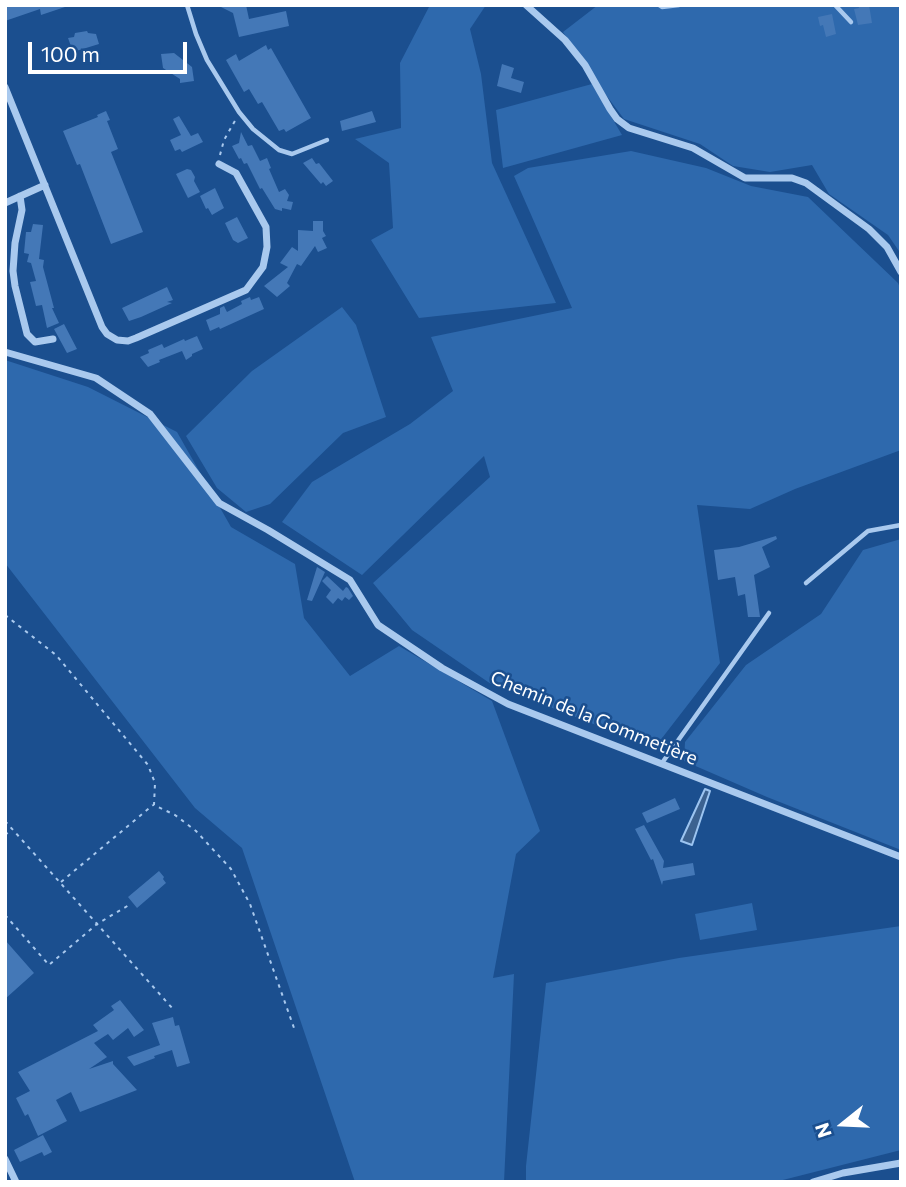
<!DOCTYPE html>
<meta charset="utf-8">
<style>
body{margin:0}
#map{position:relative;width:906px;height:1187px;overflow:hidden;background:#1b4f8f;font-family:Commissioner,sans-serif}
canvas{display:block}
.frame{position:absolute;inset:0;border:7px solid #fff;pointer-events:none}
.north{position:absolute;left:808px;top:1089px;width:70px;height:70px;-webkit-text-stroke:5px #1b4f8f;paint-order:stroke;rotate:252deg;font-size:19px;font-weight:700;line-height:28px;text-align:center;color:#fff}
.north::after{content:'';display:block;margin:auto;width:24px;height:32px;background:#fff;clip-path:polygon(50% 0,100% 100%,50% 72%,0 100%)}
.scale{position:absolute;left:28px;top:42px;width:159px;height:32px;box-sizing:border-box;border:4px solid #fff;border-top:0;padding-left:9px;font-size:21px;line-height:24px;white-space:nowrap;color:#fff;-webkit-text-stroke:5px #1b4f8f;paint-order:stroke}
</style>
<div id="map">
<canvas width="906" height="1187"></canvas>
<div class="frame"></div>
<div class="north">N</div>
<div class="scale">100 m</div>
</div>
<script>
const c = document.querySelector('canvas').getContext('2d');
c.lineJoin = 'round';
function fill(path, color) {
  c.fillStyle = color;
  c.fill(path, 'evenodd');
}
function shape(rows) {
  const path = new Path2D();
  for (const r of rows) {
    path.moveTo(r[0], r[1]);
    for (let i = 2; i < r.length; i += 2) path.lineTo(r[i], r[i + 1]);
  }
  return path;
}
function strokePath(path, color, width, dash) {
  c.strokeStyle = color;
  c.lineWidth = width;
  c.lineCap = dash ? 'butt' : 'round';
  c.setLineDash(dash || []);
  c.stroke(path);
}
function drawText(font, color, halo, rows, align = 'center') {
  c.font = font + ' Commissioner,sans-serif';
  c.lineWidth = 5;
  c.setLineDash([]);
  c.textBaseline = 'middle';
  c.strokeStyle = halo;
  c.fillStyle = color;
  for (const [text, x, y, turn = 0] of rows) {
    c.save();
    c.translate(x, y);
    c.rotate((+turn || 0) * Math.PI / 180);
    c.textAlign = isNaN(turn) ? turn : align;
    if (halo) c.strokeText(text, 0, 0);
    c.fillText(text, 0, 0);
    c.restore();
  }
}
fill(shape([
 [430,5,486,5,470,29,481,74,492,163,556,303,419,318,371,240,393,228,389,163,355,139,401,128,400,63],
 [598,5,901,5,901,254,888,235,829,194,812,165,770,172,733,166,700,144,624,119,597,83,563,32],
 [592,84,622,135,503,168,496,110],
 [631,151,706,168,751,186,808,197,898,283,901,290,901,450,795,489,750,509,697,505,720,663,659,742,637,741,491,684,412,630,373,583,490,477,484,456,362,575,282,522,312,482,410,424,453,391,431,337,572,308,514,176,528,168],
 [342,307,356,325,386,417,343,433,270,504,246,512,217,488,186,436,252,371],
 [5,360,88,387,177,432,231,527,295,564,304,618,350,676,399,646,492,701,540,831,516,854,493,978,514,974,504,1182,355,1182,242,848,195,808,5,563],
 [901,539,901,850,767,797,684,761,685,742,746,665,821,614,863,550],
 [752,903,757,930,700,940,695,914],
 [901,926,901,1150,775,1182,526,1182,526,1166,546,983,679,958]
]), '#2e69ad');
const water = shape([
 [705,789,710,791,692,845,681,841,705,789]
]);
fill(water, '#3c6290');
strokePath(water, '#9cc4f0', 2);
fill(shape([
 [5,5,65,5,65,7,41,15,40,9,5,21],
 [217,5,246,5,249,19,286,11,289,26,239,37,233,13],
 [858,5,869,5,872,23,858,25,854,9,859,8],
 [832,14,836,34,826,37,823,25,820,26,818,17],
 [87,31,88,33,96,34,99,44,73,52,68,38,74,37,75,33],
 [266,45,268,50,271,48,311,118,286,132,284,129,279,131,262,102,258,104,249,89,244,92,226,60,236,54,239,61],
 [174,53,192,67,194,81,180,83,180,79,163,68,161,54],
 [502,64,514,68,511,78,524,82,521,93,497,86],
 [106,111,110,120,107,121,118,149,111,152,143,232,111,244,80,164,77,165,63,131,98,117,97,115],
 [372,111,376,122,342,131,340,121],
 [179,116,191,136,198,133,203,142,182,152,180,149,175,151,170,140,181,135,173,119],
 [241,132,248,146,252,145,260,161,267,158,271,168,269,169,279,192,285,189,289,195,287,201,293,202,291,210,282,208,282,211,275,209,262,188,260,189,247,163,244,164,241,158,239,159,232,146,239,143],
 [312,158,316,164,319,163,333,181,326,186,323,182,321,184,303,163],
 [187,169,191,170,195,177,194,181,200,192,188,198,176,174],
 [215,188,224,208,212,215,208,208,206,209,200,196],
 [237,217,248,238,238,243,233,240,225,223],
 [313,221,323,221,323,231,326,236,322,238,327,248,318,252,315,246,301,266,297,264,287,283,290,286,277,297,264,286,288,267,280,263,292,247,298,251,298,230,313,231],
 [33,224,43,225,39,259,44,260,43,267,54,308,52,308,59,323,47,328,42,305,36,306,30,282,36,281,31,263,27,262,29,254,24,253,26,232,31,232],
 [167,287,173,300,167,302,172,303,141,317,129,321,122,308],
 [250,297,251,300,259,297,264,309,220,329,219,327,210,331,206,320,220,314,220,308,224,306,227,312,242,304,241,301],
 [64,324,77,349,67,353,54,329],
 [197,336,203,349,192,354,192,356,186,360,182,351,159,360,160,362,148,367,140,357,149,353,148,350,162,344,164,348,184,339,185,341],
 [776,536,777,539,762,547,770,567,754,575,760,617,748,617,745,594,738,596,735,577,718,580,714,550,739,547],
 [317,567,325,572,312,601,307,600],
 [327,576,343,591,346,587,348,588,353,596,349,600,345,597,342,601,338,598,333,604,326,597,331,590,322,581],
 [675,798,680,809,647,823,642,813],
 [644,825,664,861,663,868,693,863,695,875,663,881,662,885,653,859,651,860,635,829],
 [159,871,164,877,163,879,166,883,137,908,128,897],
 [5,940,34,973,5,999],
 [120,1000,144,1030,134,1037,128,1028,113,1040,108,1034,94,1043,107,1057,89,1069,113,1061,113,1064,137,1090,80,1112,71,1092,56,1100,67,1121,38,1136,28,1114,25,1116,16,1098,30,1091,18,1072,98,1031,93,1025,114,1010,111,1006],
 [173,1017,175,1026,179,1025,190,1063,177,1067,172,1050,154,1056,155,1058,134,1066,127,1057,160,1045,152,1023],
 [43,1135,52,1152,44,1156,42,1152,20,1162,14,1150]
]), '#4478b7');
strokePath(shape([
 [220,155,224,140,236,119],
 [5,615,56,655,148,765,155,783,154,805,175,815,196,831,231,869,250,904,294,1028],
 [5,821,173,1009],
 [5,835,12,829],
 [61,882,153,805],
 [5,915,49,965,97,924,129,905]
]), '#a9c9ee', 2, [3.5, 5]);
strokePath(shape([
 [187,5,196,34,207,60,239,112,253,129,279,150,292,154,327,140],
 [659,5,662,7,679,5],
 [835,5,851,22],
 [806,583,868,531,901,525],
 [662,763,769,613]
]), '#a9c9ee', 4.5);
strokePath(shape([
 [526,5,565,40,585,65,610,109,617,119,629,128,693,148,745,178,792,178,806,183,869,229,887,247,901,272],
 [5,87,102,327,107,334,117,340,128,341,136,338,246,290,263,267,267,247,266,227,236,173,219,164],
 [20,196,22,210,15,243,13,271,15,286,27,334,35,342,53,339],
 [5,203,45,185],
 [5,352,96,378,150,414,219,503,268,530,350,580,378,625,442,668,508,704,901,857],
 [5,1159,16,1182],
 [813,1182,843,1173,901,1163]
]), '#a9c9ee', 7);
drawText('19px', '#fff', '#1b4f8f', [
 ["Chemin de la Gommetière",594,718,22]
]);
</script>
